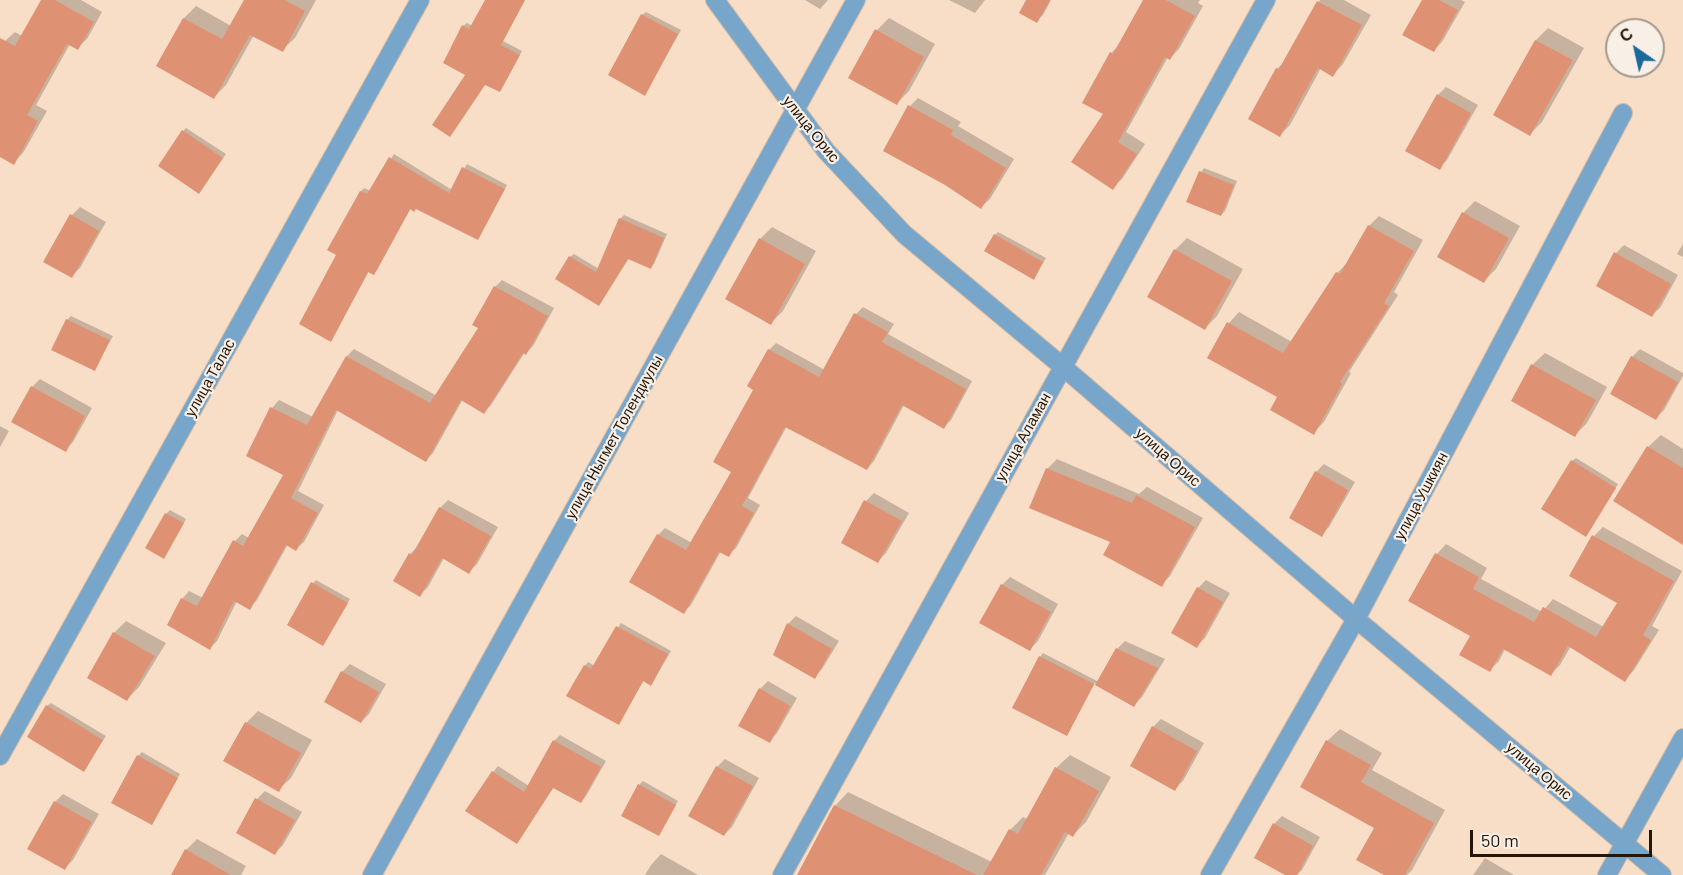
<!DOCTYPE html>
<meta charset="utf-8">
<style>
body{margin:0}
#map{position:relative;width:1683px;height:875px;overflow:hidden;background:#f9dec7;font-family:Barlow,sans-serif}
canvas{display:block}
.north{position:absolute;left:1605px;top:18px;width:60px;height:60px;box-sizing:border-box;background:#f8efe7;border:2px solid #a4988d;border-radius:50%;rotate:326deg;font-size:16px;font-weight:700;line-height:24px;text-align:center;color:#261607}
.north::after{content:'';display:block;margin:auto;width:21px;height:27px;background:#1c699c;clip-path:polygon(50% 0,100% 100%,50% 72%,0 100%)}
.scale{position:absolute;left:1470px;top:830px;width:182px;height:27px;box-sizing:border-box;border:3px solid #261607;border-top:0;padding-left:8px;font-size:18px;line-height:21px;white-space:nowrap;color:#261607;-webkit-text-stroke:4px #f8efe7;paint-order:stroke}
</style>
<div id="map">
<canvas width="1683" height="875"></canvas>
<div class="north">С</div>
<div class="scale">50 m</div>
</div>
<script>
const c = document.querySelector('canvas').getContext('2d');
c.lineJoin = 'round';
function fill(path, color) {
  c.fillStyle = color;
  c.fill(path, 'evenodd');
}
function shape(rows) {
  const path = new Path2D();
  for (const r of rows) {
    path.moveTo(r[0], r[1]);
    for (let i = 2; i < r.length; i += 2) path.lineTo(r[i], r[i + 1]);
  }
  return path;
}
function strokePath(path, color, width, dash) {
  c.strokeStyle = color;
  c.lineWidth = width;
  c.lineCap = dash ? 'butt' : 'round';
  c.setLineDash(dash || []);
  c.stroke(path);
}
function drawText(font, color, halo, rows, align = 'center') {
  c.font = font + ' Barlow,sans-serif';
  c.lineWidth = 4.5;
  c.setLineDash([]);
  c.textBaseline = 'middle';
  c.strokeStyle = halo;
  c.fillStyle = color;
  for (const [text, x, y, turn = 0] of rows) {
    c.save();
    c.translate(x, y);
    c.rotate((+turn || 0) * Math.PI / 180);
    c.textAlign = isNaN(turn) ? turn : align;
    if (halo) c.strokeText(text, 0, 0);
    c.fillText(text, 0, 0);
    c.restore();
  }
}
fill(shape([
 [42,0,81,0,102,12,87,39,77,48,70,44,36,105,47,111,23,153,13,163,0,155,0,51,5,41,15,32,22,36],
 [245,0,316,0,295,38,282,50,254,35,226,85,214,97,158,65,184,18,196,6,231,26],
 [487,0,525,0,503,41,522,51,500,91,467,74,463,26,467,23,473,26],
 [805,0,828,0,820,9],
 [949,0,985,0,975,13],
 [1028,0,1051,0,1043,15,1036,21],
 [1145,0,1200,0,1198,3,1203,6,1179,49,1170,58,1168,57,1126,132,1145,144,1122,179,1112,188,1105,114,1111,53,1120,44],
 [1320,0,1344,0,1371,15,1343,64,1333,75,1321,68,1290,125,1280,135,1277,69,1285,61],
 [1424,0,1461,0,1465,2,1442,42,1434,50],
 [646,12,681,30,645,94,642,15],
 [889,18,935,44,909,91,897,103,877,30],
 [1548,28,1584,48,1542,122,1530,134,1495,115,1536,40],
 [1446,87,1478,105,1447,160,1439,168,1438,95],
 [918,98,961,122,958,126,1014,159,990,199,981,207,910,106],
 [186,128,226,154,199,192,183,131],
 [394,154,452,190,467,164,507,185,478,238,416,207,411,208,377,270,373,274,369,271,331,340,338,255,361,191,364,188,371,191],
 [1204,168,1237,181,1225,211,1221,215,1201,172],
 [1475,201,1520,226,1496,269,1484,281,1463,213],
 [80,207,106,222,80,268,72,276,72,215],
 [624,215,667,234,654,264,650,267,629,258,599,305,570,257,574,254,599,269,620,219],
 [1379,216,1423,240,1394,292,1398,295,1349,372,1351,373,1324,422,1313,433,1279,396,1209,358,1229,323,1239,312,1292,342,1337,273,1347,263,1369,226],
 [772,227,816,251,783,311,771,323,760,239],
 [998,232,1046,258,1034,278,995,235],
 [1187,238,1243,269,1217,316,1205,328,1175,250],
 [1683,244,1683,257,1677,254],
 [1624,245,1678,275,1660,308,1652,315,1616,253],
 [502,280,554,308,533,346,526,353,525,352,491,405,484,412,463,399,433,453,426,460,338,410,298,491,324,505,304,542,296,549,288,544,257,600,249,608,237,601,217,641,210,648,182,599,189,591,203,598,235,541,242,534,249,538,285,474,248,456,272,408,279,400,313,417,347,356,354,349,437,396,480,327,495,287],
 [863,307,894,324,888,334,972,381,951,420,944,427,904,405,874,461,867,469,787,426,748,498,760,505,736,548,728,555,721,551,691,605,684,612,658,535,665,528,692,543,733,471,755,389,769,350,776,343,825,370,856,314],
 [71,316,113,336,95,369,67,320],
 [1640,349,1683,373,1683,376,1664,410,1656,418,1632,357],
 [1545,353,1607,387,1587,423,1575,435,1532,365],
 [40,379,92,408,73,442,65,450,32,387],
 [0,426,9,431,0,447],
 [1661,435,1683,449,1683,533,1615,501,1648,447],
 [1576,458,1618,484,1589,531,1572,461],
 [1057,459,1139,494,1147,487,1203,518,1170,576,1161,585,1112,542,1031,507,1048,468],
 [1324,464,1355,482,1329,527,1321,535,1316,472],
 [874,493,909,513,886,553,878,561,866,501],
 [448,500,498,527,477,564,469,572,444,558,428,587,420,595,410,554,419,545,440,508],
 [170,510,186,519,164,557,166,514],
 [1603,527,1682,571,1652,626,1659,630,1634,670,1625,680,1571,646,1560,665,1551,674,1505,649,1499,661,1490,670,1472,635,1410,601,1437,554,1446,544,1487,568,1481,579,1542,612,1553,599,1604,627,1619,602,1594,536],
 [1010,577,1058,604,1038,641,1030,649,1002,585],
 [316,580,350,599,326,640,313,583],
 [1206,580,1230,593,1205,638,1197,646,1198,588],
 [796,616,839,641,822,669,814,677,788,624],
 [126,621,166,643,139,687,127,699,114,633],
 [621,623,671,651,654,680,651,684,644,680,619,723,585,666,588,662,595,666],
 [1125,641,1165,659,1142,697,1134,705,1095,683,1067,735,1040,657,1043,653,1099,682,1117,649],
 [350,664,386,684,369,714,361,722,342,672],
 [768,681,797,698,777,733,769,741,760,689],
 [51,703,106,736,84,770,47,706],
 [258,711,312,740,291,778,278,790,246,723],
 [1161,719,1204,743,1183,781,1175,789,1153,727],
 [1340,729,1382,753,1372,770,1445,810,1412,870,1407,875,1387,875,1376,828,1327,741],
 [560,735,606,761,586,796,581,802,554,787,517,842,493,772,498,766,529,786,554,741],
 [142,752,180,774,152,823,138,756],
 [1070,755,1111,777,1086,822,1073,835,1069,833,1045,875,799,875,835,806,848,792,992,862,1010,830,1023,817,1028,819,1056,768],
 [725,759,759,778,732,827,724,835,717,767],
 [643,781,678,801,658,835,639,785],
 [265,791,302,812,283,845,275,853,257,799],
 [63,794,99,814,73,860,65,868,55,802],
 [1282,816,1320,837,1302,870,1297,875,1288,875,1274,824],
 [197,839,246,866,241,875,172,875,186,850],
 [661,854,698,875,645,875,651,865],
 [1485,858,1514,875,1473,875]
]), '#0003');
fill(shape([
 [41,0,55,0,94,22,78,50,67,44,27,115,38,121,14,165,0,157,0,38,15,46],
 [244,0,285,0,305,11,283,52,250,35,214,99,156,66,183,18,222,39],
 [485,0,525,0,501,45,520,55,500,92,485,85,450,137,432,125,465,75,443,63,462,25,469,29],
 [1026,0,1050,0,1037,23,1019,13],
 [1143,0,1166,0,1195,16,1170,60,1165,57,1118,142,1137,154,1113,190,1071,162,1103,114,1082,103,1110,52,1113,54],
 [1422,0,1439,0,1458,10,1434,52,1402,35],
 [1317,1,1362,25,1333,77,1318,68,1280,137,1248,119,1276,68,1279,69],
 [641,14,678,34,645,96,608,75],
 [875,29,924,57,897,105,848,78],
 [1535,40,1573,60,1530,136,1493,115],
 [1437,94,1471,113,1440,170,1405,151],
 [908,105,953,130,951,135,1006,168,981,209,945,185,883,151],
 [182,130,223,158,199,194,158,166],
 [389,157,449,193,462,167,505,189,478,240,416,209,414,212,410,209,374,275,368,272,331,342,299,324,336,255,327,250,360,191,367,194],
 [1199,171,1234,185,1221,216,1186,202],
 [1462,212,1509,238,1484,283,1437,257],
 [70,214,99,231,72,278,43,262],
 [619,218,664,238,651,269,628,259,599,306,555,279,569,256,596,272],
 [1368,225,1414,251,1384,303,1389,306,1340,382,1342,384,1314,435,1270,410,1277,397,1207,358,1227,322,1283,353,1336,272,1340,274],
 [994,234,1043,262,1034,280,984,251],
 [759,238,805,264,771,325,725,299],
 [1174,249,1232,281,1205,330,1147,297],
 [1614,252,1671,284,1652,317,1596,286],
 [494,286,548,316,526,355,523,353,484,414,461,400,426,462,336,410,291,498,318,513,296,551,286,545,250,610,234,601,210,650,167,625,181,598,197,606,233,540,243,546,283,475,246,456,270,407,307,425,346,356,430,403,478,328,472,325],
 [854,313,888,332,882,342,966,389,944,429,902,405,867,470,785,427,742,506,754,513,729,557,719,552,684,614,629,582,657,534,686,550,731,472,713,462,753,390,747,386,768,349,819,377],
 [66,319,110,340,95,371,51,350],
 [1631,356,1678,382,1656,420,1610,394],
 [1531,364,1596,400,1575,437,1511,401],
 [31,386,85,416,66,452,11,422],
 [1647,446,1683,468,1683,545,1613,501],
 [1571,460,1616,488,1586,537,1541,509],
 [1046,468,1132,503,1136,495,1195,527,1162,587,1103,555,1110,542,1029,508],
 [1315,471,1348,490,1322,537,1289,518],
 [864,500,902,521,878,563,841,543],
 [439,507,491,536,469,574,442,558,420,597,393,581,409,553,412,555],
 [165,513,184,523,164,559,145,548],
 [1592,535,1674,581,1643,635,1651,640,1625,682,1568,646,1551,676,1503,649,1490,672,1459,655,1470,636,1408,601,1435,553,1479,577,1473,589,1534,622,1543,607,1596,637,1617,603,1569,576],
 [311,582,348,603,323,646,287,625],
 [1001,584,1051,612,1030,651,979,623],
 [1197,587,1223,602,1197,648,1171,633],
 [787,623,832,649,815,679,773,655],
 [616,626,668,654,651,686,643,681,619,725,566,696,584,665,591,669],
 [113,632,155,656,127,701,87,678],
 [1116,648,1158,668,1134,707,1095,685],
 [1039,656,1094,684,1067,736,1012,708],
 [341,671,379,692,361,723,324,702],
 [759,688,790,706,770,743,738,726],
 [46,705,103,740,84,772,27,737],
 [245,722,301,753,279,792,223,761],
 [1152,726,1197,751,1175,791,1130,766],
 [553,740,601,767,581,803,553,788,517,844,465,811,492,771,524,792],
 [1326,740,1371,765,1361,782,1434,823,1405,875,1384,875,1356,860,1374,828,1300,787],
 [137,755,178,778,152,825,111,803],
 [716,766,753,786,724,836,688,816],
 [1055,767,1099,791,1073,837,1065,832,1041,875,983,875,1009,829,1018,834],
 [638,784,676,805,659,836,621,816],
 [255,798,295,820,275,855,236,833],
 [54,801,92,822,65,870,27,849],
 [834,805,977,875,797,875],
 [1273,823,1313,846,1297,875,1285,875,1254,858],
 [185,849,231,875,171,875]
]), '#df9273');
const street = shape([
 [715,0,826,151,904,234,1062,366,1356,619,1662,875],
 [0,756,420,0],
 [372,875,856,0],
 [782,875,1266,0],
 [1210,875,1356,619,1623,113],
 [1607,875,1683,738]
]);
strokePath(street, '#d3baa4', 20);
strokePath(street, '#78a6ca', 18);
drawText('15px', '#261607', '#f8efe7', [
 ["улица Орис",811,129,51],
 ["улица Талас",210,378,-61],
 ["улица Ныгмет Толендиулы",614,437,-61],
 ["улица Аламан",1023,437,-61],
 ["улица Орис",1168,457,41],
 ["улица Ушкиян",1421,496,-62],
 ["улица Орис",1539,771,40]
]);
</script>
